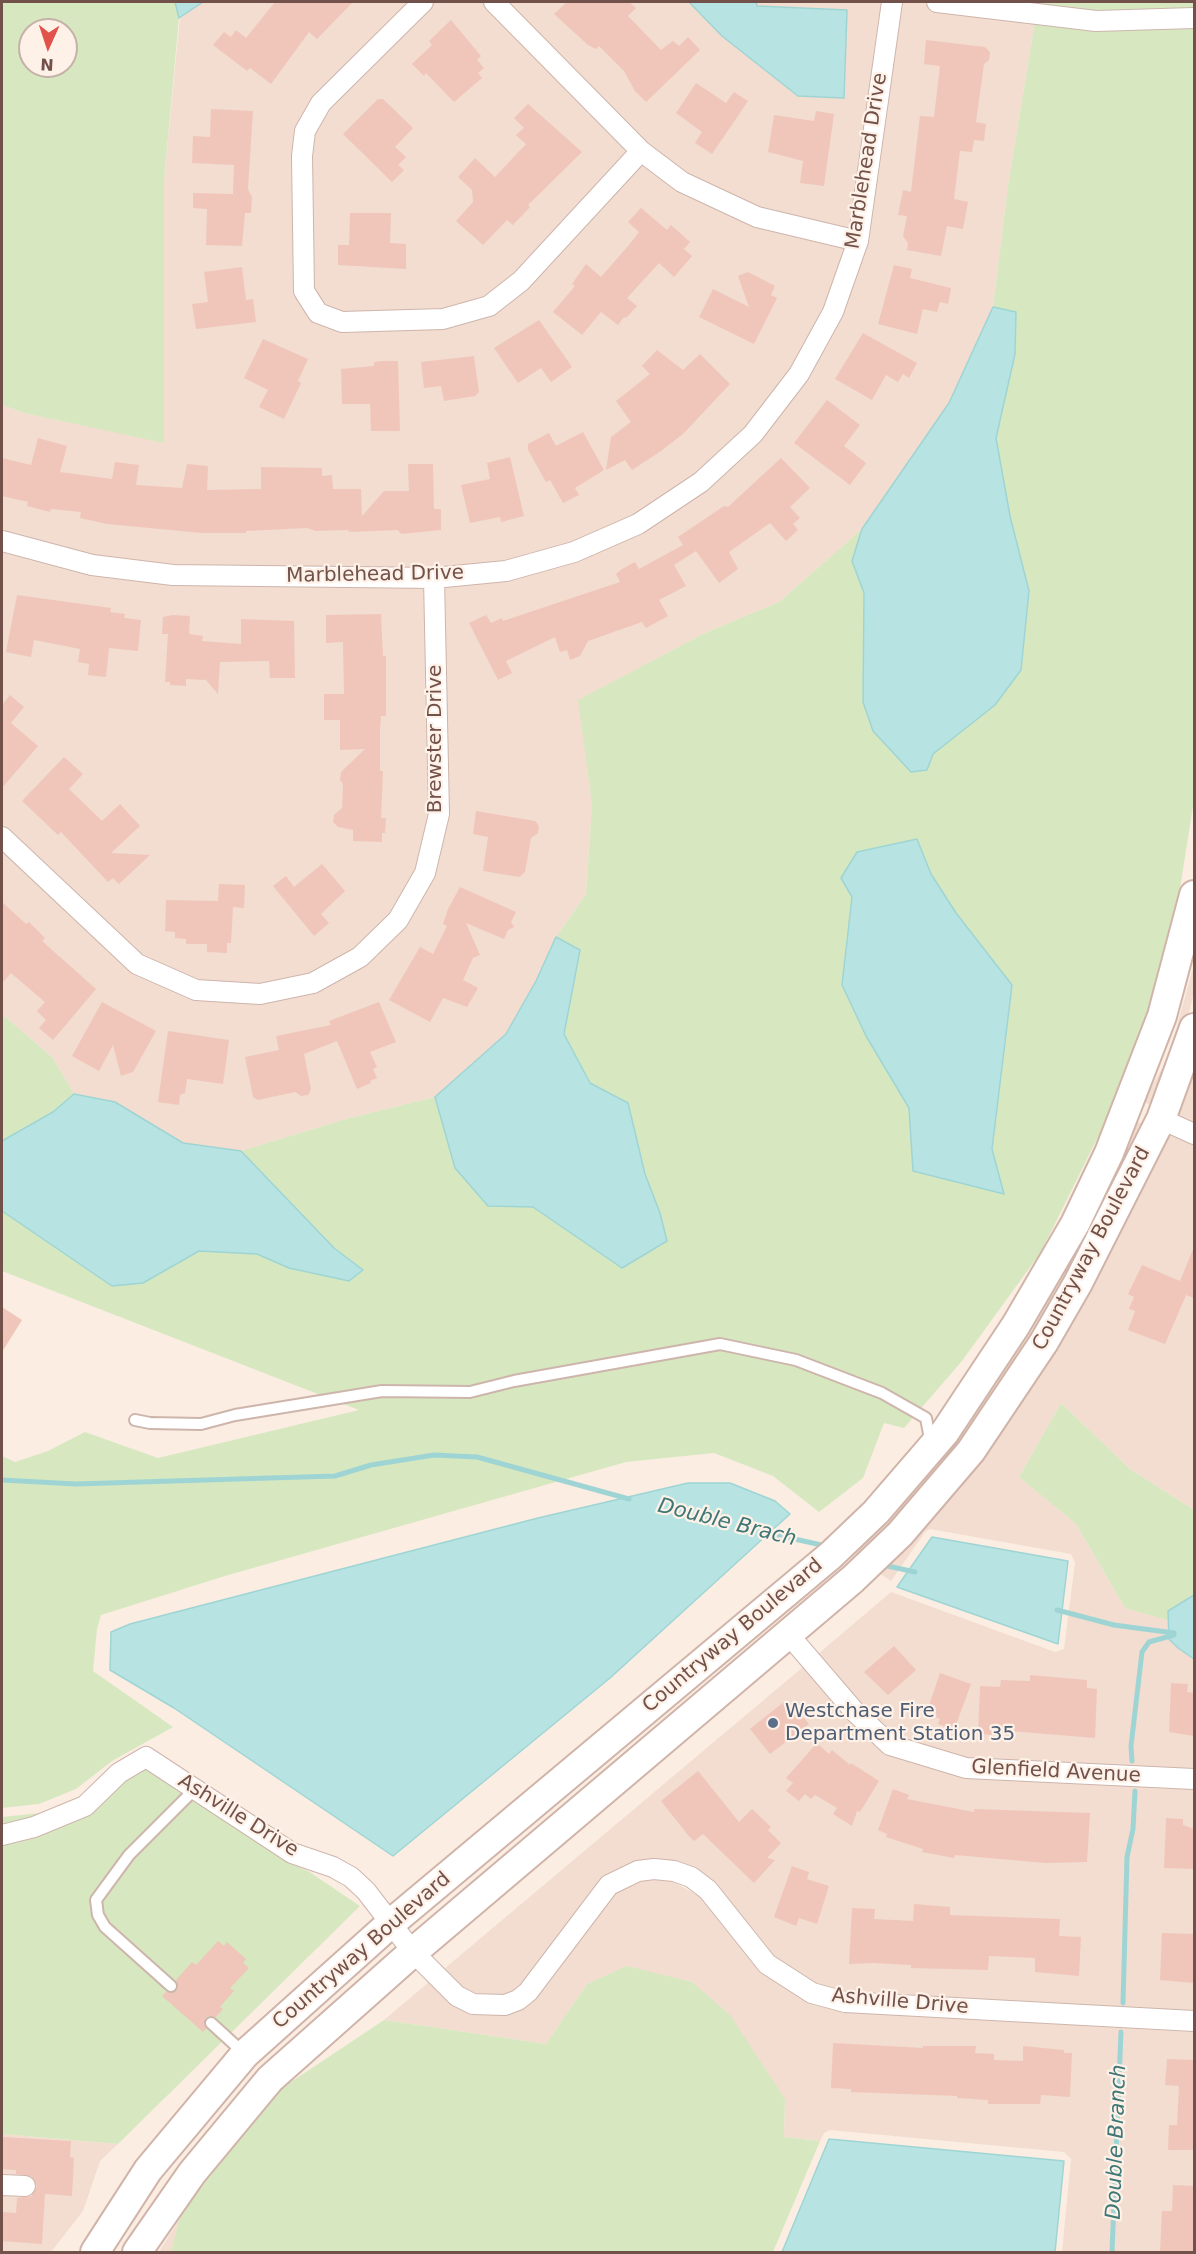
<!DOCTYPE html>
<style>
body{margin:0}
#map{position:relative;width:1196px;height:2254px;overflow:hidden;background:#fbede2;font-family:"DejaVu Sans",sans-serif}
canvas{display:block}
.frame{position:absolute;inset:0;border:3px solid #715149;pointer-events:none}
.north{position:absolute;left:18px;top:18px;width:60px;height:60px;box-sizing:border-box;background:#fef1e7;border:2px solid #c6b1a8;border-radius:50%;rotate:183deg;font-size:16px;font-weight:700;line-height:24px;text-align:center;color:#715149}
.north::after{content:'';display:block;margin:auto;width:21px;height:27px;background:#e1524a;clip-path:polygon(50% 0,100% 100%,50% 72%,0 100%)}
</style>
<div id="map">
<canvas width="1196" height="2254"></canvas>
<div class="frame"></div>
<div class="north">N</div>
</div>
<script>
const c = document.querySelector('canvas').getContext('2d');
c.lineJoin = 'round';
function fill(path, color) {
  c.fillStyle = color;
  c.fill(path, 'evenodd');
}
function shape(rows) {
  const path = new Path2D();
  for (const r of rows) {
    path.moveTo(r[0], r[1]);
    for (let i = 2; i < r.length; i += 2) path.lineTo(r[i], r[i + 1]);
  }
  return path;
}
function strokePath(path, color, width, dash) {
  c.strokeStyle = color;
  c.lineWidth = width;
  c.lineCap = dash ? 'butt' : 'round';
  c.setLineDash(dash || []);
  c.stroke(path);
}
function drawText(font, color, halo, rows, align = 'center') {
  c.font = font + ' "DejaVu Sans",sans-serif';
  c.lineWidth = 4.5;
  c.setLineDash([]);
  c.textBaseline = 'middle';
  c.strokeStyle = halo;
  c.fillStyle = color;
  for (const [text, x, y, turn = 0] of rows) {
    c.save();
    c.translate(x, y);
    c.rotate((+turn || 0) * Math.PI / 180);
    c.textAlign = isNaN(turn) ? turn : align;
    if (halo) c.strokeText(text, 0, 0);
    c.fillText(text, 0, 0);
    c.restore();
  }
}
fill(shape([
 [203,2,689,2,722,36,798,96,844,98,756,6,756,2,1038,2,1008,186,993,307,949,403,862,529,779,602,705,633,579,700,592,804,586,894,556,937,536,981,506,1034,435,1097,346,1119,241,1151,183,1143,115,1102,74,1094,53,1058,2,1014,2,405,24,413,164,442,164,181,180,17],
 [1194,965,1194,993,1186,1024,1155,1106,1143,1102,1168,1058],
 [1194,1055,1194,1122,1173,1113],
 [1133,1121,1147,1125,1071,1278,964,1445,861,1558,850,1550,882,1520],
 [1165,1132,1194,1145,1194,1510,1130,1469,1061,1403,1019,1477,1076,1524,1125,1608,1194,1628,1194,1769,968,1758,894,1736,861,1704,818,1654,891,1592,1055,1652,1064,1649,1075,1563,1071,1554,930,1529,925,1532,891,1581,876,1571,906,1541],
 [803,1667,848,1719,888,1755,964,1778,1194,1789,1194,2011,846,1991,815,1983,773,1956,714,1882,696,1868,677,1861,654,1859,635,1861,603,1878,592,1889,522,1985,514,1990,503,1995,476,1993,462,1987,444,1969],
 [654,1879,672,1881,702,1898,762,1972,810,2003,843,2012,1194,2032,1194,2252,1062,2252,1071,2159,1064,2152,830,2130,824,2133,820,2141,784,2137,785,2099,692,1982,627,1967,587,1984,546,2044,384,2020,429,1982,451,2004,470,2013,505,2015,521,2010,535,1999,614,1894,640,1881],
 [2,2134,118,2144,100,2161,83,2211,51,2252,2,2252,2,2195,34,2197,35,2177,2,2174],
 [179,2220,171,2252,159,2252]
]), '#f2ddd0');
fill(shape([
 [2,2,175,2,179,18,164,181,164,443,24,413,2,405],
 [30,30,66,30,66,66,30,66],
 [1038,2,1194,2,1194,800,1175,920,1135,1062,1041,1252,962,1361,904,1428,884,1423,863,1478,819,1512,773,1476,714,1453,626,1462,225,1576,101,1615,97,1629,93,1671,173,1727,112,1761,76,1789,39,1804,2,1808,2,1456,15,1462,48,1451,85,1432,158,1458,359,1410,2,1271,2,1014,53,1058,74,1094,115,1102,183,1143,241,1151,346,1119,435,1097,506,1034,536,981,556,937,586,894,592,804,578,700,705,633,779,602,862,529,949,403,993,307,1008,186],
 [1061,1403,1130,1469,1194,1510,1194,1628,1125,1608,1076,1524,1019,1477],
 [146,1769,287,1862,308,1871,360,1906,118,2144,2,2134,2,1845,36,1837,89,1816,124,1781],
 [83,1795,81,1797,32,1817,2,1824,2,1817,40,1813],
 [627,1966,692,1982,730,2015,785,2099,784,2137,820,2141,773,2252,171,2252,179,2220,189,2203,276,2092,384,2020,546,2044,587,1984]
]), '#d7e8c1');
const water = shape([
 [175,2,203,2,179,18,175,2],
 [689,2,756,2,757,6,847,10,844,98,798,96,722,36,689,2],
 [993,307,1016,312,1015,354,996,438,1010,516,1029,591,1021,670,995,705,933,754,927,770,911,772,873,731,863,702,864,593,852,561,862,529,949,403,993,307],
 [917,839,931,874,956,913,1012,985,992,1149,1004,1194,913,1171,909,1108,866,1036,842,985,852,897,841,878,857,852,917,839],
 [556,937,580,950,564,1034,590,1083,628,1103,645,1174,660,1213,667,1241,622,1268,533,1207,488,1206,455,1168,435,1097,506,1034,536,981,556,937],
 [74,1094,115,1102,183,1143,241,1151,334,1248,363,1270,349,1281,289,1268,257,1254,199,1251,143,1283,112,1286,2,1211,2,1141,53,1112,74,1094],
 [688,1483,730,1483,775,1501,790,1514,610,1678,393,1856,174,1708,110,1670,111,1632,130,1624,538,1518,688,1483],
 [932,1537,1068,1561,1058,1644,897,1587,932,1537],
 [1194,1595,1194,1659,1178,1648,1169,1639,1168,1611,1194,1595],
 [829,2139,1064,2161,1055,2252,782,2252,829,2139]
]);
fill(water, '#b7e4e2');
strokePath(water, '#9ed5d4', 1.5);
strokePath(shape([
 [2,1480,76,1484,335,1476,371,1465,434,1455,477,1457,629,1499],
 [763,1532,826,1546],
 [883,1565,915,1572],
 [1057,1610,1114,1625,1174,1633],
 [1132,1761,1131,1746,1142,1652,1149,1642,1174,1635],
 [1123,2003,1127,1857,1133,1829,1135,1791],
 [1112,2252,1121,2032]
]), '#9ed5d4', 5);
fill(shape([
 [275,2,353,2,317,39,309,32,271,84,250,68,247,71,213,45,224,32,231,37,236,30,246,38],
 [567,2,629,2,636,8,628,16,661,50,673,41,679,46,688,37,700,50,646,102,635,91,624,71,599,46,596,49,588,45,554,14],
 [451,20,481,56,477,60,484,68,478,73,482,78,454,102,426,73,424,76,412,64,432,45,429,41],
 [926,40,985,47,990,52,989,60,984,64,976,122,986,124,984,141,974,140,972,152,960,151,954,199,968,202,963,229,947,226,941,256,907,250,908,243,903,236,907,216,898,215,903,190,911,192,920,116,934,117,940,66,924,64],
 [696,83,726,103,734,92,748,101,712,154,695,143,702,132,676,113],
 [378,99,383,99,413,128,395,147,406,157,398,165,404,170,392,182,343,134],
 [528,104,582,152,528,205,530,207,513,225,507,220,483,245,456,221,473,202,472,190,458,177,475,158,495,177,526,144,516,135,524,128,514,118],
 [211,109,253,111,248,189,252,197,251,213,245,213,242,246,206,245,207,209,193,208,193,193,233,194,234,165,192,163,193,136,210,137],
 [816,111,834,114,824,186,800,183,803,161,768,152,774,115,814,121],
 [641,208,667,230,671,225,690,242,684,249,692,256,674,277,659,263,627,298,637,306,626,318,624,317,618,325,601,312,582,335,553,312,575,286,572,284,586,264,601,277,629,245,639,232,628,222],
 [350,213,391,213,390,243,406,244,406,269,338,265,338,245,349,245],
 [894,265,912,269,910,278,951,288,948,304,940,302,937,312,923,309,917,334,878,324],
 [242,267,246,300,253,299,256,322,196,329,192,304,208,302,204,272],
 [748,272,775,286,771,295,777,298,754,344,699,317,713,289,749,307,738,276],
 [539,320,572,367,551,382,541,368,518,383,494,348],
 [863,333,917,363,909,378,903,374,898,382,886,375,872,400,835,379],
 [263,339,308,359,298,381,301,383,284,419,259,407,268,390,244,378],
 [657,350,683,370,700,354,730,384,684,433,661,451,632,470,625,460,606,470,611,437,631,422,616,401,650,374,642,366],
 [474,356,479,392,475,396,444,401,441,386,424,388,421,362],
 [382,361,398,361,400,431,371,431,370,404,342,404,341,369,374,366,374,362],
 [827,400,860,425,844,446,866,463,850,485,794,443],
 [583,432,604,470,575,488,579,495,563,503,550,480,546,482,528,450,528,444,549,433,556,446],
 [38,438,67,446,60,472,112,479,115,462,139,465,136,485,182,488,187,464,208,466,207,490,261,489,261,467,322,468,322,476,332,475,333,489,361,489,362,516,384,491,409,491,408,464,433,464,434,509,441,509,441,530,401,534,398,530,348,532,349,530,316,531,307,528,246,531,246,533,202,533,107,524,80,518,81,512,51,509,50,512,27,506,28,502,2,496,2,458,31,465],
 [510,457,524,516,501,522,500,517,470,523,461,485,490,479,487,463],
 [781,458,810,488,790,507,800,518,793,524,798,530,786,541,770,523,729,552,738,569,719,583,696,551,674,565,686,586,659,600,668,616,646,628,642,622,588,641,580,656,570,660,567,650,560,652,555,637,506,661,512,673,498,680,469,623,486,615,491,623,502,618,503,621,620,582,616,574,622,569,635,562,639,569,683,545,678,537,724,506,728,507],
 [17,595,111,608,110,612,125,614,124,618,141,620,138,651,109,648,106,677,88,675,89,664,78,662,80,649,34,640,31,657,6,652],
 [381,614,383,656,386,656,386,716,381,716,380,729,380,771,383,771,381,818,386,818,385,833,382,833,382,842,353,841,353,830,338,827,333,822,334,815,342,808,343,784,340,780,341,772,365,749,340,750,340,720,324,720,324,694,344,694,343,642,326,643,326,615],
 [173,615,190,616,189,634,203,636,202,641,241,644,241,619,294,621,295,678,270,678,269,661,220,662,218,694,206,680,186,679,186,686,170,685,170,682,165,682,168,634,162,634,163,617],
 [10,695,24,707,11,723,38,746,2,788,2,705],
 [64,757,83,774,69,789,102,821,120,804,140,826,111,853,150,855,119,884,113,878,108,882,61,832,58,835,22,801],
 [476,811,535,821,539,826,538,833,531,838,525,872,519,877,483,871,488,837,473,834],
 [322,864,345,891,321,914,329,923,314,936,273,886,286,876,294,887],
 [219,884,245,885,244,908,233,907,231,943,227,943,227,953,207,952,207,944,186,944,186,939,175,938,175,932,165,931,166,900,218,901],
 [460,887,516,912,511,922,514,927,508,930,504,939,466,923,480,955,473,958,463,980,478,988,467,1007,443,998,430,1022,389,1000,420,947,433,954,447,926,443,924,448,909],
 [2,902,26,924,29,922,45,938,42,941,96,989,53,1040,39,1028,46,1020,37,1011,45,1002,11,973,2,983],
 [102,1002,156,1031,133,1072,121,1076,113,1045,99,1071,72,1056],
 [379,1002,396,1042,370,1052,377,1067,373,1069,377,1078,370,1081,371,1083,357,1089,337,1041,304,1054,311,1089,308,1095,301,1096,295,1092,258,1100,253,1097,245,1057,279,1050,276,1036,331,1025,329,1021],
 [168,1031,229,1040,223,1084,187,1079,185,1093,180,1095,179,1105,158,1102],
 [1194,1247,1194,1298,1186,1295,1165,1344,1128,1330,1135,1311,1129,1309,1134,1297,1128,1294,1142,1265,1180,1281],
 [2,1307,22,1320,2,1352],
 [894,1646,916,1670,888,1695,864,1672],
 [940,1673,971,1684,954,1730,938,1724,940,1719,936,1717,937,1714,927,1711],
 [1030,1675,1087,1680,1087,1688,1097,1689,1095,1738,1010,1731,994,1731,994,1735,978,1734,980,1686,1000,1687,1001,1680,1030,1681],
 [1171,1683,1188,1684,1187,1692,1194,1693,1194,1736,1169,1732],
 [785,1701,795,1714,798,1711,809,1724,770,1754,750,1729],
 [817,1743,829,1754,832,1750,850,1765,851,1763,879,1781,860,1812,857,1811,852,1826,833,1814,837,1808,815,1795,811,1799,805,1794,799,1801,786,1791,793,1783,786,1778],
 [698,1771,739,1822,752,1809,771,1827,768,1830,781,1843,767,1858,775,1860,754,1883,703,1834,694,1841,688,1835,661,1801],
 [893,1789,909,1795,907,1799,974,1812,974,1809,1090,1813,1087,1862,1045,1863,955,1855,954,1858,922,1852,923,1849,886,1837,887,1834,878,1830],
 [1166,1818,1183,1819,1183,1825,1194,1829,1194,1869,1164,1868],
 [792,1866,809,1872,807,1879,829,1886,817,1924,799,1918,796,1926,774,1917],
 [914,1904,950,1907,950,1915,1060,1919,1059,1936,1081,1937,1079,1976,1035,1972,1035,1958,989,1956,988,1970,911,1968,911,1965,873,1963,849,1964,852,1908,875,1909,874,1919,913,1921],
 [1162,1933,1194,1934,1194,1983,1160,1980],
 [218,1941,224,1946,227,1942,246,1959,243,1963,249,1968,230,1988,234,1991,220,2007,223,2009,216,2017,209,2016,205,2018,206,2029,203,2032,162,1996,166,1992,176,1991,178,1987,176,1980,192,1962,196,1965],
 [833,2043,923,2048,923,2046,976,2046,975,2053,994,2054,994,2060,1023,2061,1023,2046,1064,2050,1064,2053,1072,2053,1070,2097,1041,2095,1040,2104,988,2104,988,2100,957,2098,957,2096,851,2092,851,2089,831,2088],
 [1167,2059,1194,2060,1194,2150,1168,2150,1169,2125,1177,2125,1179,2086,1165,2085],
 [2,2137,71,2141,70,2157,74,2158,72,2196,45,2194,42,2244,2,2241,2,2212,16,2213,17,2198,31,2196,37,2186,31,2176,16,2174,16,2170,2,2169],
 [1173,2185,1194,2186,1194,2253,1160,2253,1162,2211,1172,2211]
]), '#f0c6ba');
const lane = shape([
 [135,1420,150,1423,201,1424,235,1415,382,1391,470,1392,514,1381,720,1344,796,1360,882,1393,926,1418,930,1439],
 [171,1986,105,1927,98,1915,96,1900,129,1855,195,1789],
 [211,2023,245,2054]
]);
const street = shape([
 [423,2,321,103,305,131,302,156,304,291,318,313,342,322,443,319,489,306,521,281,641,151,494,2],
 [937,2,1096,21,1194,18],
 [641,151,682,182,757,217,858,241],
 [2,541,92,565,173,575,434,578,506,571,574,552,638,524,701,482,753,434,799,374,833,312,858,241,892,2],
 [2,837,137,964,196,990,260,994,313,983,360,957,398,920,425,873,439,814,434,578],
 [1161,1119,1194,1134],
 [789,1635,855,1712,890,1745,966,1768,1194,1779],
 [2,1835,34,1827,85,1806,119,1773,146,1757,292,1853,333,1867,351,1877,366,1891,413,1952,457,1996,473,2004,505,2005,518,2000,528,1992,609,1885,638,1871,654,1869,674,1871,691,1877,708,1890,767,1964,812,1993,845,2002,1194,2021],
 [2,2185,25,2186]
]);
const secondary = shape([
 [95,2252,148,2170,245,2054,390,1924,831,1555,876,1512,945,1432,1016,1325,1075,1224,1109,1153,1162,1016,1194,895],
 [137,2252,192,2173,270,2079,413,1952,853,1579,900,1534,971,1451,1044,1342,1078,1283,1161,1119,1194,1028]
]);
strokePath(lane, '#ceb5ac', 14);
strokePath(street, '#ceb5ac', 22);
strokePath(secondary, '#d1b4a9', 32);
strokePath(lane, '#fff', 10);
strokePath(street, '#fff', 20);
strokePath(secondary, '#fff', 28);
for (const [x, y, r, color] of [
 [773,1723,6,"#5c6f8a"]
]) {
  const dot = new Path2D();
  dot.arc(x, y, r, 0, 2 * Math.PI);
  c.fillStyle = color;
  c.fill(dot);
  strokePath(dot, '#fef1e7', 2);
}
drawText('20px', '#715149', '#fef1e7', [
 ["Marblehead Drive",867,161,-81],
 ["Marblehead Drive",375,575,-1],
 ["Brewster Drive",436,739,-90],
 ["Countryway Boulevard",1092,1249,-62],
 ["Countryway Boulevard",733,1636,-40],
 ["Glenfield Avenue",1056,1772,3],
 ["Ashville Drive",238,1816,32],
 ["Countryway Boulevard",362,1951,-41],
 ["Ashville Drive",900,2002,5]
]);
drawText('20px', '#4e5e75', '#fef1e7', [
 ["Westchase Fire",785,1712],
 ["Department Station 35",785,1735]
], 'left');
drawText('italic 21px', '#3e7776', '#fef1e7', [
 ["Double Brach",727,1523,14],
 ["Double Branch",1117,2142,-88]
]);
</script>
